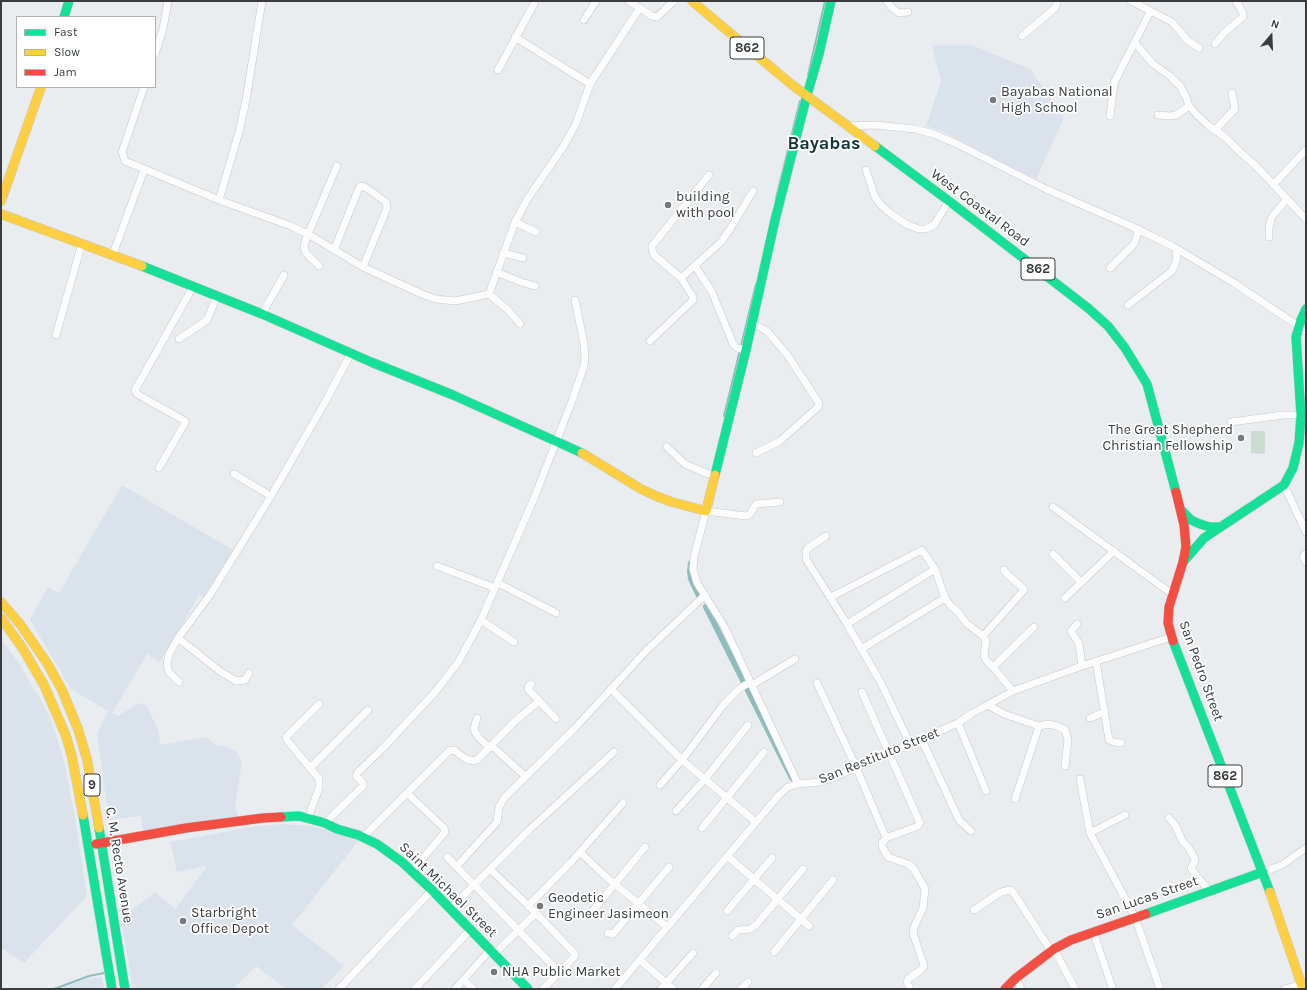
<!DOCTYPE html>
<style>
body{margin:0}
#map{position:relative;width:1307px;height:990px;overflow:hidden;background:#eaedf0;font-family:Karla,sans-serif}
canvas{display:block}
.frame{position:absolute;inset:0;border:2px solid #393b3e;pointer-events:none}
.legend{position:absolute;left:16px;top:16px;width:140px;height:72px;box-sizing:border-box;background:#fff;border:1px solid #b0b1b2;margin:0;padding:5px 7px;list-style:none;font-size:12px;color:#393b3e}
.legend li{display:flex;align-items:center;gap:8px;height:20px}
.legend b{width:20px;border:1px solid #b0b1b2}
.north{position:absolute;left:1251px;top:16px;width:40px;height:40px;-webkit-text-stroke:3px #fff;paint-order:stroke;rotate:19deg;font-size:11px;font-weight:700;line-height:16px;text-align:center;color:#393b3e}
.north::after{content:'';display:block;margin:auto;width:14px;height:18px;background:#393b3e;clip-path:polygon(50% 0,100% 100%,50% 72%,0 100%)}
</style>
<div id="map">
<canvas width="1307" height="990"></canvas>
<div class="frame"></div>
<ul class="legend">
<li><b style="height:5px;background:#16e098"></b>Fast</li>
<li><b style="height:5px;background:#ffcf43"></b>Slow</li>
<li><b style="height:5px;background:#f24e42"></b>Jam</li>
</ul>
<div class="north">N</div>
</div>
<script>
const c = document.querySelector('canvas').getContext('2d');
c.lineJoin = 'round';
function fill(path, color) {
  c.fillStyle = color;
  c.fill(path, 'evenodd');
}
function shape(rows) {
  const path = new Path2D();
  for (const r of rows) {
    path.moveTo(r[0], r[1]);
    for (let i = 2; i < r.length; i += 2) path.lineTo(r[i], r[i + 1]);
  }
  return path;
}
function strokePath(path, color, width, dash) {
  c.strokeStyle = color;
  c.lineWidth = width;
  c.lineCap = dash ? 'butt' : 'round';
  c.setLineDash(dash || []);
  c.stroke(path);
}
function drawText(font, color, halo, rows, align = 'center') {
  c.font = font + ' Karla,sans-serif';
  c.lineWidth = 3.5;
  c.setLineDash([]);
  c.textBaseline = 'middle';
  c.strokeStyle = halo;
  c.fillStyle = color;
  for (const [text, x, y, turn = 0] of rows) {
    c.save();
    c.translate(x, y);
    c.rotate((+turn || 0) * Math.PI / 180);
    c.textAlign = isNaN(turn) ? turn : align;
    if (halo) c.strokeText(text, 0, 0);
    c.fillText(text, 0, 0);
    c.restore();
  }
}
fill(shape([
 [932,45,972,45,1030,69,1064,118,1036,179,942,131,926,126,941,81],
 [122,485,233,550,205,598,199,595,160,662,147,654,112,713,119,716,138,703,146,705,159,731,160,745,206,737,217,746,223,745,237,752,242,763,235,805,239,820,144,837,141,816,109,820,97,734,108,711,71,689,30,620,48,587,59,593],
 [1,639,18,662,42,702,49,715,56,735,63,757,75,817,87,896,24,963,1,948],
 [280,824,310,826,331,830,359,840,292,925,344,966,322,989,286,989,256,966,233,989,133,989,121,918,155,892,175,909,207,866,177,872,170,842,251,827],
 [102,977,104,989,59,989,85,979]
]), '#dae2eb');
fill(shape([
 [1251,431,1265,431,1265,454,1251,453]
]), '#cddbd0');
strokePath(shape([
 [808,75,825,1],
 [776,198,800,101],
 [741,346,756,284],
 [724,416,740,350],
 [54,989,89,976,104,973]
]), '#8fbdbe', 2);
strokePath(shape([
 [691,563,690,571,691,579,700,598],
 [706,607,792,778]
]), '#8fbdbe', 6);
const street = shape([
 [629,1,652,16,657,17,674,1],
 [887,1,892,8,899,13,908,12],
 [1131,1,1172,22,1188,41,1199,48],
 [584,20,596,1],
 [1022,36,1055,8,1057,4,1057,1],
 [515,37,590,84],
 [1135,43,1153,64,1170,76,1180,86,1186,97,1189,106,1197,115,1209,126,1225,137,1241,153,1256,166,1306,219],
 [1215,44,1224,33,1243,17,1243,13,1236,1],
 [155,54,163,29,168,1],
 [498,70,534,4],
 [144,87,122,152,125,161,219,200,291,226,308,234,363,267,424,295,436,299,455,301,489,294,515,222,528,198,563,147,576,124,590,84,639,9],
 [1158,115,1170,116,1176,115,1189,106],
 [1110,116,1114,83,1150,12],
 [848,126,875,125,915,129,934,134,957,144,1046,189,1133,227,1172,246,1234,283,1306,331],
 [1215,130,1235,109,1232,93],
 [866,170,875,197,880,204,891,214,908,225,919,229,926,229,934,225,949,201],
 [709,175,652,246,652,249,654,255,681,278,721,242,730,229,753,191],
 [1273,185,1306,150],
 [219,200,239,132,246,100,262,1],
 [515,222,536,232],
 [1269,237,1269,228,1271,219,1274,214,1287,199],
 [334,250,359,188,362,186,365,187,386,202,387,208,363,267],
 [503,253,523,258],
 [113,254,144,170],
 [319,266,306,253,304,246,306,239,337,166],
 [695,266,712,292,733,344,737,348,746,350],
 [1110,268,1134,244,1139,229],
 [496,272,521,282,535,286],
 [489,294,508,310,520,324],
 [1128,305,1172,271,1176,262,1177,249],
 [262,314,284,275],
 [752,323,767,331,773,338,788,356,819,403,818,407,780,441,756,453],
 [56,335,82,243],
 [179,339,207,320,217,296],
 [650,341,693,300,693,297,681,278],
 [1231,422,1283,415,1301,415],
 [667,447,685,464,706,473,714,475],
 [159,468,185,423,185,421,137,394,135,390,193,287],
 [234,474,271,496],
 [1284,485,1306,532],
 [780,502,756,504,750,514,746,516,706,511,694,557,693,569,697,583,724,626,733,645,798,784],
 [1053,507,1172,594],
 [826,536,808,548,806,551,806,559,847,624,881,683,910,744],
 [1306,553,1303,557,1306,562],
 [1053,554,1081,582],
 [437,566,495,588],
 [498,583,556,613],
 [831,597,922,550,935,569,945,598,951,606,958,612,966,623,983,636],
 [1065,598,1114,551],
 [481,620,514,642],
 [847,624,935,569],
 [1077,624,1071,631,1079,644,1082,666],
 [178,638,169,654,167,665,169,672,179,682],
 [861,649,945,598],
 [1096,661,1109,740,1114,742,1121,743],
 [993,667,986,660,984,655,986,641,983,636,1024,590,1023,588,1008,575,1004,570],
 [249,673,245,680,236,681,221,672,178,638,210,595,271,496,324,404,351,353],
 [817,683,856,767,886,838],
 [531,684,528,687,528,689,556,719],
 [752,685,795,659],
 [611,689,682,760,756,822],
 [1013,691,993,667,1034,627],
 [862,692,920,823,918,826,886,838,882,843,882,846,888,857,908,864,914,869,925,889,923,908,914,927,913,933,924,966,921,970,908,979,907,982,910,989],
 [988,705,1004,714,1039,726,1048,724,1057,726,1065,730,1068,740,1065,766],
 [477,718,474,728,475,732,479,738,490,748],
 [1090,718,1105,712],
 [958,723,986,791],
 [922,740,959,820,971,831],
 [492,746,525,776],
 [310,768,368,710],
 [1080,779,1090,833,1135,917,1160,989],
 [660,785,682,760,724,704,739,689,750,682],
 [407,793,444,828,445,832,412,871],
 [1015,799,1039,726],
 [676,811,705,779,748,725],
 [308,818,319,788,319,779,287,740,286,738,288,735,319,704],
 [1169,818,1175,825,1183,842,1188,847,1194,857,1195,861,1191,868,1193,871,1209,891],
 [325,823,363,786,363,783,356,776,358,772,383,748,436,691,459,661,481,620,535,496,572,401,584,366,585,356,584,344,575,300],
 [702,828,764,752],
 [1090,833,1125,815],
 [363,837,449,751,454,750,466,759,474,761,477,760,514,722,539,701],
 [580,852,605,876,667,927],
 [727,856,809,926],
 [447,857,559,972],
 [456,867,497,822,499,807,505,797,575,728,646,651,705,595],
 [490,869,536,913,575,954,575,956,543,989],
 [1263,872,1282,865,1306,848],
 [528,906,572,861,623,803],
 [450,909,529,830,614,752],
 [974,910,1001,892,1010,890,1013,892,1051,951],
 [727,911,772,858],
 [592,912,645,847],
 [1093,931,1112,987],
 [608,933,613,934,669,867],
 [732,936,738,930,750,929,756,925,803,869],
 [1054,949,1075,989],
 [774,952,833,880],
 [494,954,536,913],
 [640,960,673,989],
 [1016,978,1021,989],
 [464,980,473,989],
 [339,989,432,890],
 [415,989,470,930],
 [455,989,490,950],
 [615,989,779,795,788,787,798,784,820,782,832,778,958,723,971,714,1013,691,1082,666,1171,637],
 [661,989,693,953],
 [702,989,716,973],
 [741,989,748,982],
 [1285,989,1302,984]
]);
const fast = shape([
 [64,17,69,1],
 [875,146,949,201,1088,308,1108,326,1125,348,1147,384,1176,492],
 [142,266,262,314,371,362,453,395,582,453],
 [715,475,746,350,775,220,807,95,819,54,831,1],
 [1182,511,1191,520,1200,524,1210,527,1220,527],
 [1183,562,1204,538,1284,485,1293,468,1299,443,1301,415,1296,337,1301,320,1306,309],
 [1173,641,1270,892],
 [83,815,112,989],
 [281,817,299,816,325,823,337,829,358,835,377,844,402,862,432,890,528,989],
 [99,828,125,989],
 [1146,914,1263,872]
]);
const slow = shape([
 [692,1,791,84,875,146],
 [1,201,41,87],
 [1,214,142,266],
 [582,453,641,489,656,496,672,502,706,511,715,475],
 [1,602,20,624,47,663,62,690,78,729,87,759,99,828],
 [1,618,23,649,44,685,66,736,72,757,83,815],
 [1270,892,1303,989]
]);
const jam = shape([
 [1173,641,1168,623,1169,607,1183,562,1186,547,1184,525,1176,492],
 [96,844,186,828,263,818,281,817],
 [1005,989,1016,978,1054,949,1071,940,1146,914]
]);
strokePath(street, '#c5c7ca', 8);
strokePath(fast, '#c5c7ca', 10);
strokePath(slow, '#c5c7ca', 10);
strokePath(jam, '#c5c7ca', 10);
strokePath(street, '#fcfcfd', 7);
strokePath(fast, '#16e098', 9);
strokePath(slow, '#ffcf43', 9);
strokePath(jam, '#f24e42', 9);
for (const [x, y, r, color] of [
 [993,100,4,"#77797c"],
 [668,205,4,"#77797c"],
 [1241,438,4,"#77797c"],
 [540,906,4,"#77797c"],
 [183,921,4,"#77797c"],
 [494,972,4,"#77797c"]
]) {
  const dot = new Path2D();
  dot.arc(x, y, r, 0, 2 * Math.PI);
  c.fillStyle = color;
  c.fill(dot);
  strokePath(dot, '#fff', 1.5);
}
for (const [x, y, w] of [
 [747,48,34],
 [1038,269,34],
 [1225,776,34],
 [92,785,16]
]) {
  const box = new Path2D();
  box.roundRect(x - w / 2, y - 11, w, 22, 3);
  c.fillStyle = '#fff';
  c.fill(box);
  strokePath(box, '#393b3e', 1);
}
drawText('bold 13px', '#393b3e', null, [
 ["862",747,48],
 ["862",1038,269],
 ["862",1225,776],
 ["9",92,785]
]);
drawText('14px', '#393b3e', '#fff', [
 ["Bayabas National",1001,92],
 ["High School",1001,108],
 ["building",676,197],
 ["with pool",676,213],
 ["The Great Shepherd",1233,430,"right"],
 ["Christian Fellowship",1233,446,"right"],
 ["Geodetic",548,898],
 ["Engineer Jasimeon",548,914],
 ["Starbright",191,913],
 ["Office Depot",191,929],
 ["NHA Public Market",502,972]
], 'left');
drawText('14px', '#393b3e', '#fff', [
 ["West Coastal Road",980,208,37],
 ["San Pedro Street",1201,671,70],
 ["San Restituto Street",879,756,-22],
 ["C. M. Recto Avenue",119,865,81],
 ["Saint Michael Street",448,890,44],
 ["San Lucas Street",1147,898,-19]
]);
drawText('bold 18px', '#103337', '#fff', [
 ["Bayabas",824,144]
]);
</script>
